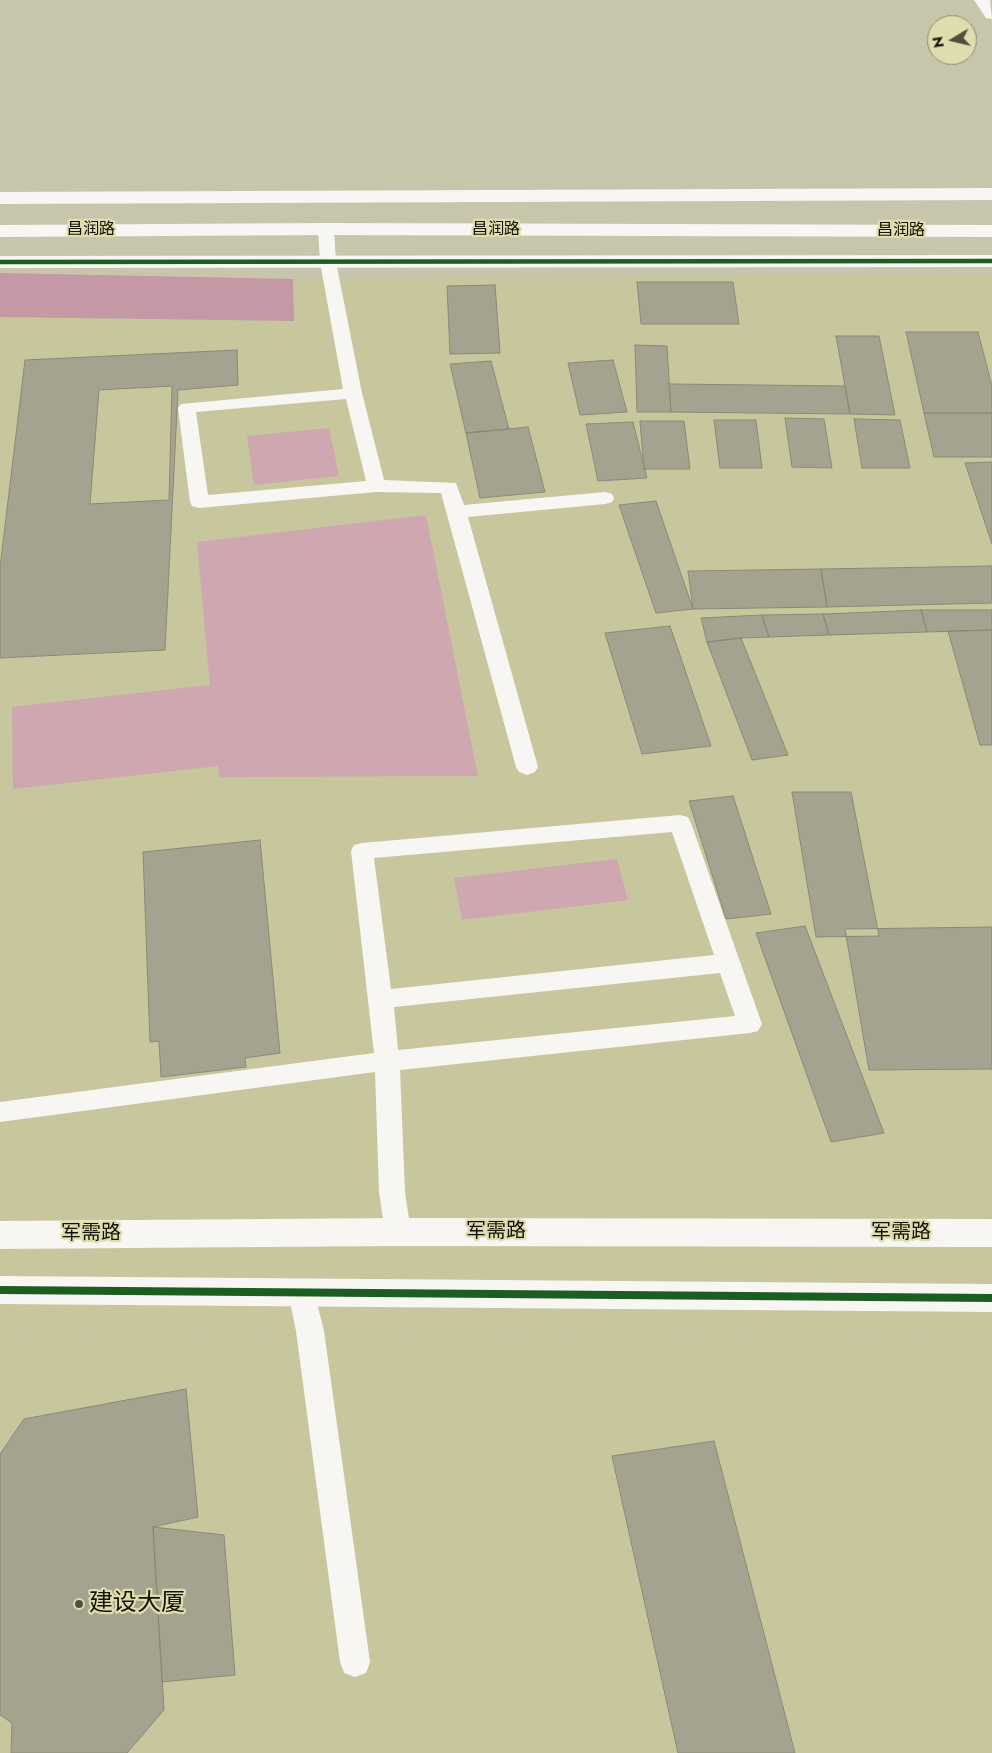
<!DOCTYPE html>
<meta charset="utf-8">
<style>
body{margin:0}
#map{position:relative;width:992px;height:1753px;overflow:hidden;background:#c7c6ad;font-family:Jost,sans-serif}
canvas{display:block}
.north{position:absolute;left:927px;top:15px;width:50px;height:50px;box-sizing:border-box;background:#dfddae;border:1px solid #8d8b69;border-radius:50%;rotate:261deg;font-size:14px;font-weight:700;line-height:20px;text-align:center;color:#121102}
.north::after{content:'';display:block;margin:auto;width:18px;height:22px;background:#51503e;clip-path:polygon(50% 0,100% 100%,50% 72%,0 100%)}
</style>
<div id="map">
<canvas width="992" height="1753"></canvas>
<div class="north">N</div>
</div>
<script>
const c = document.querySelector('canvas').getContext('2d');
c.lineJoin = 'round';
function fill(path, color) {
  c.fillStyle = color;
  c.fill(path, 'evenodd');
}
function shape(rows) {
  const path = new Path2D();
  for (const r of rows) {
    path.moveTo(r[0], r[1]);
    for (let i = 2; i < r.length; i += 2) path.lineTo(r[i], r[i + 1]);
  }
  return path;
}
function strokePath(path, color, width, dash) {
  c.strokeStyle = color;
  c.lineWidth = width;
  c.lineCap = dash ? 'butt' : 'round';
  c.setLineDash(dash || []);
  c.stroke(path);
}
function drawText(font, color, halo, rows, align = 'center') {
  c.font = font + ' Jost,"Noto Sans SC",sans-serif';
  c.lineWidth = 4.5;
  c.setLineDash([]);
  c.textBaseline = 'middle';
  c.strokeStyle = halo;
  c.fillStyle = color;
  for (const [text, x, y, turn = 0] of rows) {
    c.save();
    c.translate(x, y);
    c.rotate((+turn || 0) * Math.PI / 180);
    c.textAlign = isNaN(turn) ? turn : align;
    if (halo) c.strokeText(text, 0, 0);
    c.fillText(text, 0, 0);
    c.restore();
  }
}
fill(shape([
 [992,275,992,1753,0,1753,0,317,294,321,293,279]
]), '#c8c69d');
fill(shape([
 [329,428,339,476,254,485,247,436],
 [426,515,478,776,219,777,218,766,13,789,12,707,210,685,197,542],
 [617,859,628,900,462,920,454,878]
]), '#cea7b1');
fill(shape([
 [0,273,293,279,294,321,0,317]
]), '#c498a5');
const building = shape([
 [637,282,733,282,739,324,641,324,637,282],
 [495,285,500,353,450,354,447,286,495,285],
 [906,332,978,332,992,386,992,413,924,413,906,332],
 [836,336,879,336,895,415,850,414,836,336],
 [635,345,667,346,671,412,637,412,635,345],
 [237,350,238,385,178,390,165,650,0,658,0,567,25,360,237,350],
 [613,360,627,412,580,415,568,363,613,360],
 [491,361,509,429,466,433,450,364,491,361],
 [669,384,845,386,850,414,671,412,669,384],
 [172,386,169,500,90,504,99,390,172,386],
 [924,413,992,413,992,457,934,457,924,413],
 [785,418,824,419,832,468,792,467,785,418],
 [854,419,900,420,910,468,862,468,854,419],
 [714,420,756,420,762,468,720,468,714,420],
 [640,421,684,421,690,469,644,469,640,421],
 [633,422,647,478,598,481,586,424,633,422],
 [528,427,545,492,480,498,466,433,528,427],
 [992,462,992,544,965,463,992,462],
 [656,501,693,609,656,613,619,505,656,501],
 [992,566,992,603,827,607,821,569,992,566],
 [821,569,827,607,693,609,688,571,821,569],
 [921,610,927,632,829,635,823,614,921,610],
 [921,610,992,610,992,630,927,632,921,610],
 [823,614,829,635,769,637,762,615,823,614],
 [762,615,769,637,741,638,707,642,701,618,762,615],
 [670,626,711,746,642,754,605,633,670,626],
 [992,630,992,745,980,745,948,631,992,630],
 [741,638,788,755,752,760,707,642,741,638],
 [792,792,851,792,879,936,816,937,792,792],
 [733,796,771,914,726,919,689,801,733,796],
 [260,840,280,1053,245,1058,246,1067,161,1077,159,1041,150,1042,143,852,260,840],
 [805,926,884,1133,831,1142,756,933,805,926],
 [992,927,992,1069,869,1070,845,929,992,927],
 [186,1389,198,1517,153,1527,164,1710,127,1753,11,1753,12,1723,0,1715,0,1454,24,1419,186,1389],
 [714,1441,795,1753,678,1753,612,1456,714,1441],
 [153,1527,224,1535,235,1675,162,1682,153,1527]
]);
fill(building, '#a4a38f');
strokePath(building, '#8b8a77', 1);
strokePath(shape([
 [0,1332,274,1331],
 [403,1333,992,1339]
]), '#c6c6bf', 4, [1, 4.5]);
fill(shape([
 [326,224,332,226,334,229,336,262,362,393,384,480,456,483,464,505,605,492,612,494,614,498,612,502,605,504,468,517,538,767,535,772,527,775,519,772,516,767,441,493,376,492,199,508,192,506,190,502,178,408,181,404,343,389,320,262,318,229,320,226,326,224],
 [346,399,366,481,208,495,196,412,346,399],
 [680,815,688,817,691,823,762,1024,758,1031,750,1033,400,1070,405,1192,411,1232,407,1240,398,1243,389,1240,385,1232,379,1192,375,1072,0,1122,0,1102,374,1053,351,851,354,845,362,843,680,815],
 [672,832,714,955,391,989,374,858,672,832],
 [720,973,735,1016,398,1050,394,1007,720,973],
 [301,1279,310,1283,314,1291,324,1331,370,1662,366,1673,355,1677,344,1673,340,1662,296,1331,288,1291,292,1283,301,1279]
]), '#f7f6f3');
fill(shape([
 [974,0,990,0,992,19,986,18,974,0]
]), '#f7f6f3');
fill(shape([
 [992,255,992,267,0,268,0,256,992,255],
 [398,1218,992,1219,992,1247,398,1246,0,1249,0,1221,398,1218],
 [0,1276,992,1284,992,1312,0,1304,0,1276]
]), '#f7f6f3');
fill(shape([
 [992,188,992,200,0,204,0,192,992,188],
 [326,223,992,225,992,237,326,235,0,237,0,225,326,223]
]), '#f7f6f3');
strokePath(shape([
 [0,262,992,261]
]), '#1b5e20', 4.5);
strokePath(shape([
 [0,1290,992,1298]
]), '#1b5e20', 8);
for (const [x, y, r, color] of [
 [79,1604,5,"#51503e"]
]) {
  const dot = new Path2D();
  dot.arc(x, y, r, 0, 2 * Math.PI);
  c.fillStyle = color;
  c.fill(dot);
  strokePath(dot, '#dfddae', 2);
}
drawText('16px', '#121102', '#dfddae', [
 ["昌润路",91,230],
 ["昌润路",496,230],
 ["昌润路",901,231]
]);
drawText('20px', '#121102', '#dfddae', [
 ["军需路",496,1232],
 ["军需路",901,1233],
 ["军需路",91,1234]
]);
drawText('24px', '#121102', '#dfddae', [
 ["建设大厦",89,1604]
], 'left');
</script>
